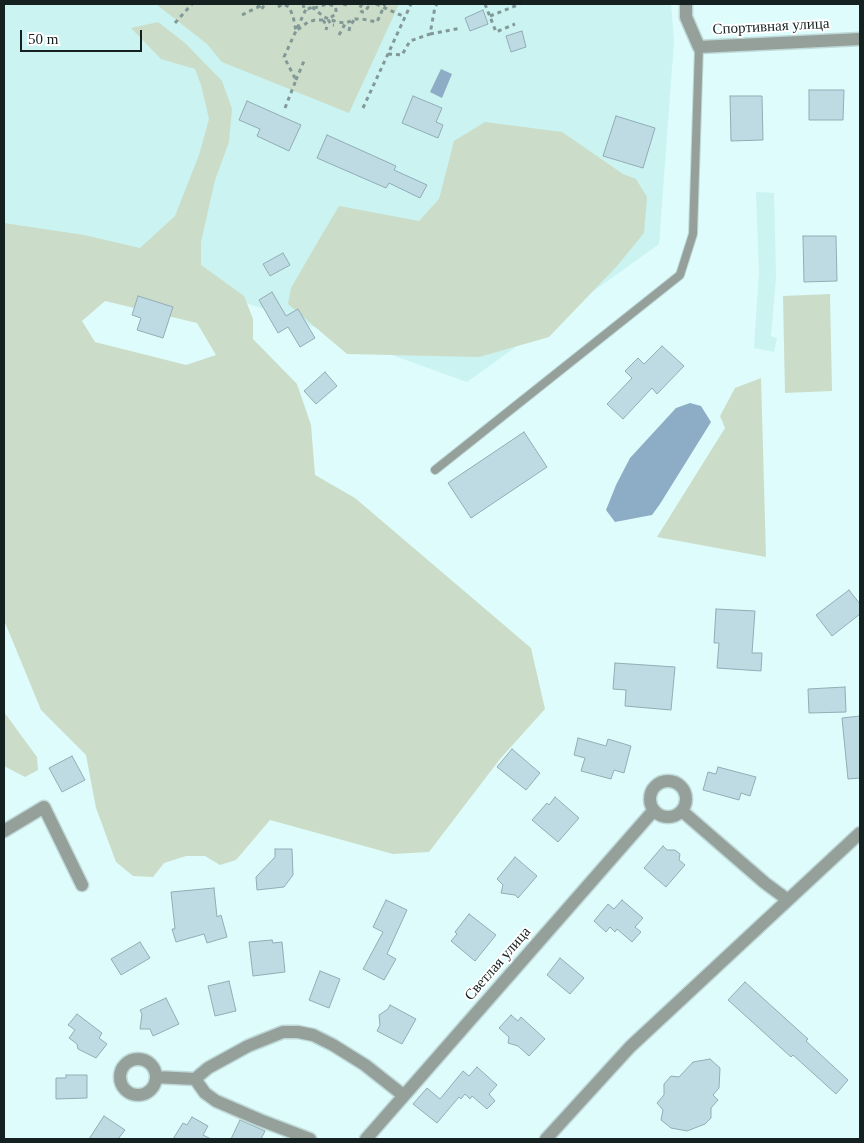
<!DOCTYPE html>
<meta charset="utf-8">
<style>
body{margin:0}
#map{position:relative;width:864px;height:1143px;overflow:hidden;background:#defcfb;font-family:Georgia,serif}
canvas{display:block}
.frame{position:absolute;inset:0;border:5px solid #152020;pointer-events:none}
.scale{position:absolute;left:20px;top:30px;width:122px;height:22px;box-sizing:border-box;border:2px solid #152020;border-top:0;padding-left:6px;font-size:15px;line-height:18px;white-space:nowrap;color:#152020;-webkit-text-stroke:4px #fff;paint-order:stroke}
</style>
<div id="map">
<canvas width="864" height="1143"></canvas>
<div class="frame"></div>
<div class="scale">50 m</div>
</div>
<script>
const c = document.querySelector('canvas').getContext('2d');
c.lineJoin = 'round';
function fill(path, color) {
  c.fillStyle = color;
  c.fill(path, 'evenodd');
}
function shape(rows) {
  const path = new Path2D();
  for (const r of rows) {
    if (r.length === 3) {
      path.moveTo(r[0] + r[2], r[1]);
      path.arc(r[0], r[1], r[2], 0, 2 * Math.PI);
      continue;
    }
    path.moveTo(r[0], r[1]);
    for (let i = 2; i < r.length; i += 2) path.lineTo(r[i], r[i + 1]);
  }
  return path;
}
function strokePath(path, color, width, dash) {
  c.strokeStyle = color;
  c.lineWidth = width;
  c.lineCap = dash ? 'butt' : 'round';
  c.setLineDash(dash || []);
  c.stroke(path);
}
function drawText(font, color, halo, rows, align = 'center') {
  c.font = font + ' Georgia,serif';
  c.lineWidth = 4;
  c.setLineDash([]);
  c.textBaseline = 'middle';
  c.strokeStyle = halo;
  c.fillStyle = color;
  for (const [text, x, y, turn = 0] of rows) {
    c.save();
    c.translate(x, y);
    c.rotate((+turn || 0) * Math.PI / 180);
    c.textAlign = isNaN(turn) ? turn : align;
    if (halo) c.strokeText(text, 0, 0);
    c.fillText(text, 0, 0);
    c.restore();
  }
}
fill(shape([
 [4,4,671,4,674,41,659,244,467,382,261,308,4,224],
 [756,192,774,193,776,277,771,336,777,338,774,352,754,348,759,272]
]), '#caf3f1');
fill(shape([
 [156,4,399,4,349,113,222,62,207,44],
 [158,22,185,43,222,81,232,109,229,142,215,180,201,242,201,265,244,296,253,319,253,339,297,384,311,425,315,475,355,498,531,648,545,709,500,759,429,852,393,854,270,820,236,860,220,865,205,856,186,856,164,863,153,877,133,876,116,862,96,808,86,755,41,710,4,620,4,223,84,235,140,248,175,216,199,155,209,119,201,85,195,69,161,59,131,28],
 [105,301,197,323,216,355,186,365,95,342,82,321],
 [485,122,562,132,623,174,636,179,647,197,644,233,617,266,549,337,479,357,347,354,288,304,291,288,313,250,339,206,419,221,439,199,454,141],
 [830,294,832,391,785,393,783,296],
 [761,378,766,557,657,537,725,428,720,416,735,388],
 [4,712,37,757,38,770,25,777,4,766]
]), '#cbddc8');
fill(shape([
 [441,69,452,74,442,98,430,92],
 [690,403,701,406,711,422,660,504,652,515,615,522,606,510,616,485,630,458,676,408]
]), '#8dadc7');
const building = shape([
 [483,10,488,24,470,31,465,18,483,10],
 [522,31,526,47,511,52,506,36,522,31],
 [809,90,844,90,843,120,809,120,809,90],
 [413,96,442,108,436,122,443,125,438,138,402,123,413,96],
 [730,96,762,96,763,140,731,141,730,96],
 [247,101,301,125,289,151,257,136,260,129,239,120,247,101],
 [616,116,655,128,643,168,603,156,616,116],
 [327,135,396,166,394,170,427,185,420,198,389,183,386,188,317,158,327,135],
 [803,236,836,236,837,281,804,282,803,236],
 [283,253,290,265,270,276,263,264,283,253],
 [272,292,286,316,298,309,315,338,300,347,288,327,278,333,259,300,272,292],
 [138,296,173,307,163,338,137,330,141,318,132,315,138,296],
 [662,346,684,366,657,394,652,388,623,419,607,404,632,378,625,371,638,358,644,364,662,346],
 [325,372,337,386,316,404,304,391,325,372],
 [524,432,547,467,471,518,448,483,524,432],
 [849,590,860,604,860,614,832,636,816,615,849,590],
 [716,609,755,611,752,653,762,653,761,671,717,668,719,643,714,643,716,609],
 [615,663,675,667,671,710,625,706,626,690,613,689,615,663],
 [845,687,846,712,809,713,808,689,845,687],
 [860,716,860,778,848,779,842,718,860,716],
 [578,738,606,746,608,739,631,746,624,773,614,770,611,779,581,771,585,758,574,755,578,738],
 [512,749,540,773,526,790,497,767,512,749],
 [72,756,85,780,62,792,49,768,72,756],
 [718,767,756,777,750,796,741,793,739,800,703,790,708,772,716,774,718,767],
 [555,797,579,818,558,842,532,820,547,803,549,805,555,797],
 [663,846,667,850,675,850,680,854,679,860,685,865,666,887,644,868,663,846],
 [275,849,292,849,293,875,284,887,257,890,256,877,275,857,275,849],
 [515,857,537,876,518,898,515,895,501,893,503,885,497,879,515,857],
 [214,888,217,917,221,915,227,937,207,943,204,934,176,942,172,929,175,929,171,892,214,888],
 [386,900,407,910,387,954,396,959,384,980,363,969,383,932,373,927,386,900],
 [622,900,643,918,635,927,641,932,632,942,617,929,615,932,610,927,606,932,594,921,608,904,614,909,622,900],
 [469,914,496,935,475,961,451,941,457,934,455,932,469,914],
 [272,940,273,943,282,942,285,972,253,976,249,942,272,940],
 [140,942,150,958,121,975,111,959,140,942],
 [560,958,584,978,570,994,547,975,560,958],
 [320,971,340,979,329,1008,309,1000,320,971],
 [229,981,236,1011,215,1016,208,986,229,981],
 [745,982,808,1039,806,1041,848,1080,836,1094,793,1055,791,1057,728,1000,745,982],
 [166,998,179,1024,153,1036,150,1029,140,1029,142,1014,140,1010,166,998],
 [390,1005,416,1019,402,1044,377,1031,380,1025,379,1015,388,1009,390,1005],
 [77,1014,102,1033,99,1038,107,1044,96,1058,78,1049,77,1044,69,1038,75,1030,68,1025,77,1014],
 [511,1015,518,1021,521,1017,545,1039,529,1056,518,1046,508,1043,509,1037,499,1028,511,1015],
 [710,1059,720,1068,719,1088,713,1095,718,1100,711,1108,711,1118,705,1124,687,1131,671,1128,661,1120,663,1110,657,1103,664,1095,664,1084,671,1076,679,1077,693,1062,710,1059],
 [477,1067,497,1085,489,1094,495,1101,487,1109,472,1096,470,1099,465,1094,461,1099,459,1097,437,1123,413,1104,427,1088,440,1099,463,1071,469,1076,477,1067],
 [66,1075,87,1075,87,1098,56,1099,56,1078,66,1078,66,1075],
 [104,1116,125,1130,118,1139,89,1139,104,1116],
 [192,1117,208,1126,203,1135,211,1139,173,1139,183,1123,187,1125,192,1117],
 [240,1120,265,1131,261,1139,231,1139,240,1120]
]);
fill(building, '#bedae2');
strokePath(building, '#92adb5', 1);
const service = shape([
 [435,470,680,275,693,234,699,47]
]);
const minor = shape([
 [686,4,686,17,699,47,860,39],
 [668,799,18],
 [682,811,765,883,788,900],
 [4,831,44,807,82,885],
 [138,1077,18],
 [156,1077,195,1079,205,1093,216,1101,260,1120,310,1139],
 [195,1079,208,1068,248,1046,283,1032,298,1032,313,1035,333,1045,365,1065,403,1095],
 [366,1139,654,810],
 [546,1139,630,1047,860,833]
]);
strokePath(service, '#bed9d8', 10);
strokePath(minor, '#bed9d8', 15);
strokePath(shape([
 [258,4,261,10,265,4],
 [303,4,304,8,308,9,312,7,313,4],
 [343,4,347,5,348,4],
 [362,4,359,9,362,12,365,12,368,7,363,4],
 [376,4,405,17],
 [485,4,496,32,515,24],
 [278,7,283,4,289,7,293,16,296,31,308,22,315,20,323,20],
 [312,7,324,17,337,22,346,23,355,19,362,19,377,22,385,4],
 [314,8,327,4,335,6,336,10,336,14,328,19,331,25,334,25],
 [242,15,260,6],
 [490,16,520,4],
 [323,20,327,26,326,30],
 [175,23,192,4],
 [349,31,350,26,354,20],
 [430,34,461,28],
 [339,35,345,24],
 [388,54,402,55,410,41,430,34,435,7,437,4],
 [296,80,304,61],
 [285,108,296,80,284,57,306,9],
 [363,108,411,4]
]), '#839998', 3, [4, 4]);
strokePath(service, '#95a09b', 8);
strokePath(minor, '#95a09b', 12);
drawText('15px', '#152020', '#fff', [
 ["Спортивная улица",771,27,-3],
 ["Светлая улица",498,964,-49]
]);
</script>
